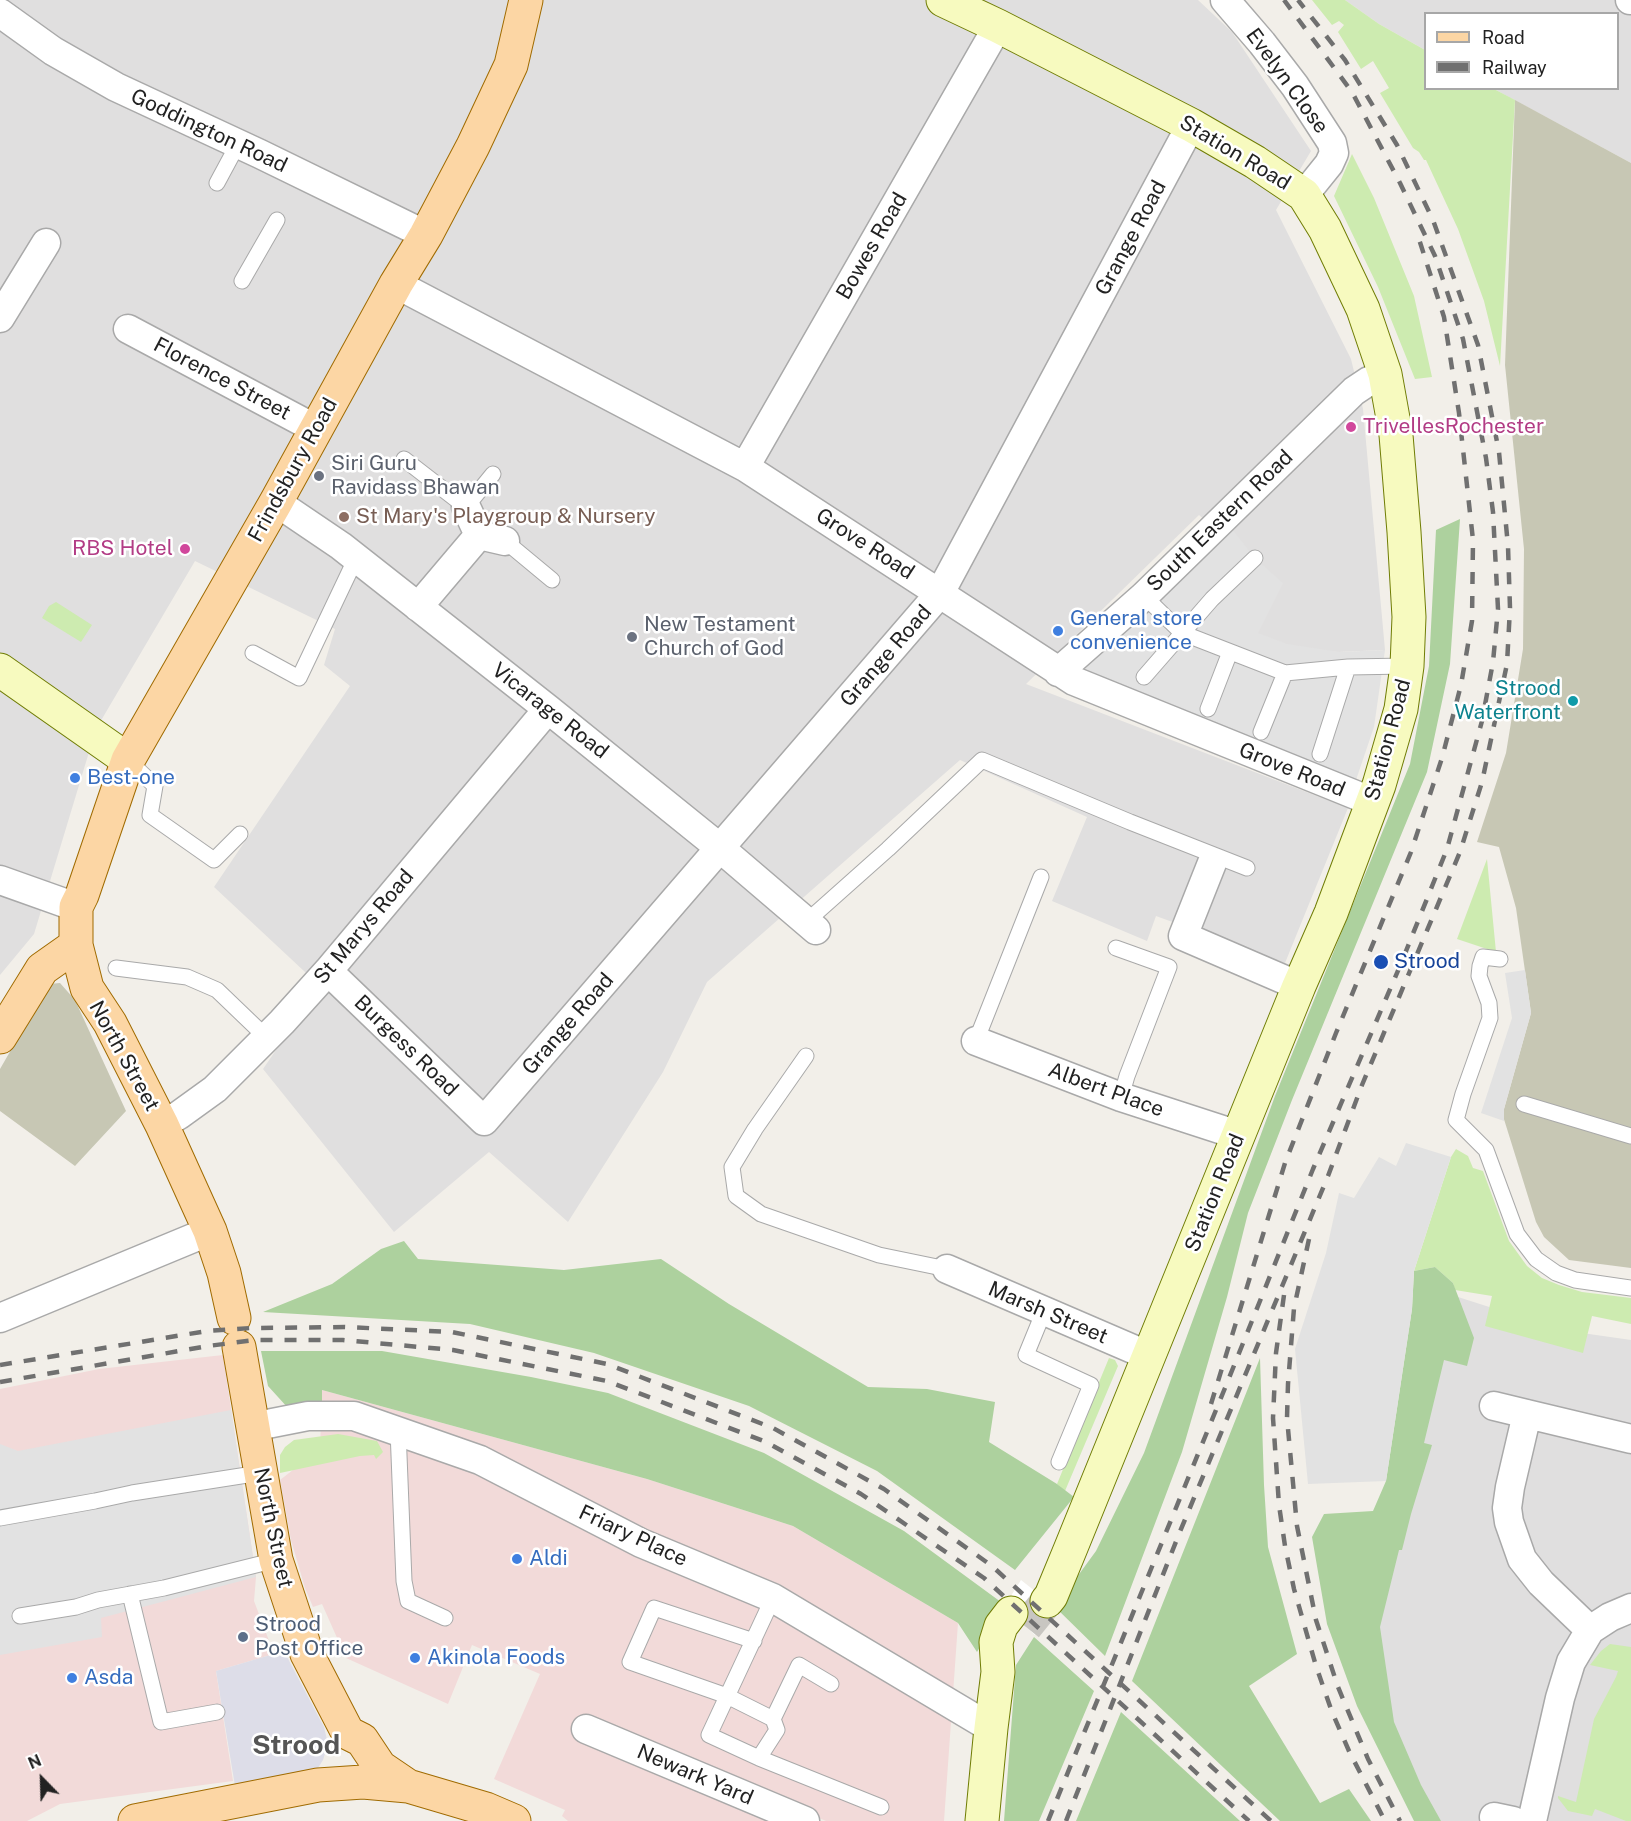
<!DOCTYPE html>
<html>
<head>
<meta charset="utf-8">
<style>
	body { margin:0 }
	#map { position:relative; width:1631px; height:1821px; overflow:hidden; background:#f2efe9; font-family:"Public Sans",sans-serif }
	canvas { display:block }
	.legend { position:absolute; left:1424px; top:12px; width:195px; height:78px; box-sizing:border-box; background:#fff; border:2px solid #a7a7a7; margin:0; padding:8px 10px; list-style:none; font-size:18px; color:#222 }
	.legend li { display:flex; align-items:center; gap:12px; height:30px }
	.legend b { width:30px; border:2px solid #a7a7a7 }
	.north { position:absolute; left:12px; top:1749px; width:60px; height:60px; -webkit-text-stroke:4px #fff; paint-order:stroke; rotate:337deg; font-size:16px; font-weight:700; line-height:24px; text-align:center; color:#222 }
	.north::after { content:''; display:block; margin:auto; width:21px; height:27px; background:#222; clip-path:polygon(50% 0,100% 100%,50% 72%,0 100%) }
</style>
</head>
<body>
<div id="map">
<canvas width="1631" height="1821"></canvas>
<ul class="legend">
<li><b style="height:8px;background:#fcd6a4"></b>Road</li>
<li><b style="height:8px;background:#707070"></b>Railway</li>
</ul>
<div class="north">N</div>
</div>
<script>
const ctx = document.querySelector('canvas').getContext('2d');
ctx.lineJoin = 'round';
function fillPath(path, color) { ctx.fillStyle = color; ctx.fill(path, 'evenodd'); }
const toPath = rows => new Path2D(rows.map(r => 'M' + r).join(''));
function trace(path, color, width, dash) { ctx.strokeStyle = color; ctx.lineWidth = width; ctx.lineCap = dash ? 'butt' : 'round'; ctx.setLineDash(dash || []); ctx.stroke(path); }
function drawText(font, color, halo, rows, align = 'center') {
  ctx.font = font + ' "Public Sans",sans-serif'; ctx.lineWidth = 5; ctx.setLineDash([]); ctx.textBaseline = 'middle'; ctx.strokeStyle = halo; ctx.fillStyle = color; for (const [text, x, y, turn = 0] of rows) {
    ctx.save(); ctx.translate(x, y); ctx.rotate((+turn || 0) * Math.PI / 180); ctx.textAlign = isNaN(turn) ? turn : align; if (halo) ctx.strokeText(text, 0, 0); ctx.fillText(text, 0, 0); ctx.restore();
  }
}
const residential = toPath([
	[0,0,1198,0,1232,32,1311,151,1276,210,1351,359,1363,409,1385,650,1339,652,1252,647,1267,577,1199,515,1026,684,1348,808,1285,963,1156,916,1147,941,1052,901,1087,817,960,760,707,982,663,1072,568,1222,489,1152,394,1232,263,1069,320,986,214,887,350,686,324,665,335,629,195,561,96,729,34,934,0,975],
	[1345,0,1631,0,1631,163,1494,89,1618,88,1618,14,1426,14,1425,50,1379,24],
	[1430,1288,1561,1330,1631,1340,1631,1821,1426,1821,1398,1766,1361,1592]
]);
const commercial = toPath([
	[223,1355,256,1577,254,1601,274,1654,216,1671,233,1781,60,1804,27,1821,0,1821,0,1389,99,1369],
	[322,1390,647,1479,793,1526,958,1623,944,1821,826,1821,635,1737,623,1760,661,1769,780,1821,568,1821,562,1816,565,1810,494,1779,540,1674,472,1645,448,1704,346,1658,322,1604,313,1607,305,1588,291,1540,280,1480,320,1449]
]);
const construction = toPath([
	[1515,100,1631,163,1631,1268,1569,1260,1544,1237,1536,1222,1503,1116,1504,1109,1531,1013,1516,908,1499,847,1477,842,1506,753,1523,649,1524,549,1505,365],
	[60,983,75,1000,126,1111,75,1166,0,1111,0,1069,49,984]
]);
const grass = toPath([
	[1312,0,1345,0,1379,24,1425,50,1426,88,1494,89,1515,100,1500,366,1484,301,1458,229,1426,160,1424,160,1419,152,1413,148,1380,93,1389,88,1373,61,1361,69,1338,32,1344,25,1339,21,1332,25],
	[1352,154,1374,198,1414,296,1432,377,1415,379,1378,287,1334,196],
	[56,602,92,625,81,642,42,618,49,606],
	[1487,859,1496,952,1457,939],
	[1456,1149,1468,1156,1473,1168,1483,1171,1509,1241,1527,1266,1542,1278,1559,1285,1582,1292,1631,1298,1631,1324,1592,1316,1583,1353,1485,1326,1492,1296,1455,1290,1453,1283,1435,1267,1414,1271,1451,1157],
	[1109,1358,1115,1360,1118,1366,1065,1491,1057,1484],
	[338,1434,377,1441,383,1452,376,1459,374,1455,360,1456,280,1473,280,1455,285,1447,294,1440],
	[1610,1644,1631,1647,1631,1821,1626,1821,1595,1809,1592,1816,1568,1811,1558,1798,1558,1796,1576,1802,1594,1719,1616,1677,1618,1671,1590,1665,1601,1651]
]);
const forest = toPath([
	[1460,519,1450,664,1427,772,1292,1100,1248,1213,1227,1297,1182,1452,1105,1656,1055,1607,1096,1551,1144,1453,1275,1096,1410,764,1429,666,1436,530],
	[404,1241,418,1259,564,1270,661,1259,729,1304,868,1387,927,1389,995,1402,989,1442,1057,1484,1074,1497,1015,1570,877,1471,749,1406,594,1353,470,1324,263,1312,332,1284,381,1249],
	[1435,1267,1453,1283,1474,1338,1467,1366,1444,1360,1424,1443,1432,1445,1411,1514,1402,1550,1399,1550,1380,1627,1394,1722,1421,1785,1441,1821,1414,1821,1357,1706,1327,1624,1312,1537,1324,1514,1373,1511,1386,1481,1412,1309,1414,1271],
	[261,1351,382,1351,531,1377,608,1393,764,1453,904,1531,1005,1605,977,1652,958,1623,793,1526,647,1479,322,1390,322,1403,288,1408,268,1386],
	[1260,1358,1264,1485,1268,1547,1297,1654,1249,1686,1320,1803,1349,1789,1371,1821,1280,1821,1132,1681],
	[1034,1637,1094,1691,1039,1821,1004,1821,1016,1665],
	[1121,1712,1240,1821,1076,1821]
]);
const parking = toPath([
	[1232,529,1255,558,1283,583,1258,633,1287,644,1339,652,1385,650,1374,727,1356,780,1080,675,1088,663],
	[1525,970,1531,1013,1504,1109,1504,1121,1481,1113,1512,1018,1505,973],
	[1406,1143,1451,1157,1414,1271,1412,1309,1386,1481,1308,1484,1295,1349,1326,1253,1339,1193,1354,1198,1379,1157,1396,1166],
	[231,1410,256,1577,101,1618,102,1637,0,1655,0,1444,18,1451]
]);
const plaza = toPath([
	[284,1651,324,1727,328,1744,323,1760,318,1768,297,1782,235,1786,216,1671]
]);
const pier = toPath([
	[1021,1580,1055,1607,1035,1635,1004,1607]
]);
const secondaryTunnel = toPath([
	[1026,1627,1047,1601]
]);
const lane = toPath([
	[217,183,238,144],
	[242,281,277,220],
	[404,459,466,507,493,474],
	[505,541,552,580],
	[1144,596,1182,633,1285,673,1348,667,1407,666],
	[253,653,299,678,356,558],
	[1144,677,1212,599,1255,558],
	[1208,709,1230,652],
	[1261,732,1285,673],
	[1320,754,1348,667],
	[128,760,155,786,150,815,214,860,240,834],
	[806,922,888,849,982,760,1130,822,1247,868],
	[1116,948,1169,967,1127,1076,1121,1097],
	[1500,959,1483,957,1480,966,1479,976,1489,1003,1490,1018,1463,1094,1456,1120,1486,1150,1517,1234,1536,1259,1556,1273,1575,1280,1631,1288],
	[116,968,187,977,217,990,267,1038],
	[976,1041,1041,877],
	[806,1056,755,1129,732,1167,736,1196,761,1214,879,1255,947,1269],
	[1524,1104,1631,1136],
	[1044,1311,1026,1355,1091,1385,1059,1462],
	[398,1430,404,1581,408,1601,445,1618],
	[0,1518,95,1501,132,1493,260,1473],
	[130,1594,161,1722,217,1712],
	[773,1598,709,1735,759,1758,881,1807],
	[20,1616,76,1607,98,1600,164,1588,276,1560],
	[754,1641,654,1608,630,1662,727,1696,773,1719,799,1665,831,1684],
	[759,1758,777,1730,773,1719]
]);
const street = toPath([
	[1225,0,1262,43,1295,86,1332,143,1334,153,1329,164,1304,195],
	[1630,0,1631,0],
	[0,13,53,51,116,87,260,154,426,235],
	[396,284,745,467,1074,681,1373,802],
	[0,318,46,243],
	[128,329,316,429],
	[745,467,998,26],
	[276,502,341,546,548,709,720,848,816,930],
	[466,507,479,535,505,541],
	[418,607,479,535],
	[1058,672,1144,596,1354,391,1369,381,1385,374],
	[1212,863,1183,936,1299,986],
	[0,880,76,907],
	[328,971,484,1121,940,593,1191,125],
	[976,1041,1121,1097,1238,1135],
	[162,1125,179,1115,215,1089,282,1022,328,971,548,709],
	[947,1269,1149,1356],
	[0,1318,210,1231],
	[1494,1406,1527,1414],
	[252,1427,308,1416,354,1416,480,1460,641,1543,773,1598,991,1728],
	[1590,1630,1541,1583,1522,1559,1509,1522,1507,1508,1510,1487,1527,1414,1631,1439],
	[586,1729,805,1821],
	[1494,1817,1513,1821],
	[1532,1821,1560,1698,1571,1662,1590,1630,1610,1617,1631,1608]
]);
const secondary = toPath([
	[943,0,998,26,1191,125,1255,162,1304,195,1325,229,1363,309,1385,374,1396,435,1404,532,1409,617,1407,666,1401,709,1379,785,1331,913,1299,986,1070,1550,1051,1596,1047,1601],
	[0,670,128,760],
	[982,1821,991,1728,998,1672,996,1642,1001,1626,1011,1613]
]);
const primary = toPath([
	[0,1037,42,969,76,945],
	[234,1318,224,1273,210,1231,162,1125,110,1023,87,988,76,945,76,907,82,895,128,760,276,502,396,284,426,235,473,146,511,65,526,0],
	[239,1347,276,1560,307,1654,348,1733,362,1740,380,1767,408,1786],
	[135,1821,318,1785,363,1782,408,1786,486,1809,514,1821]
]);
const rail = toPath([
	[1309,1239,1294,1308,1288,1384,1287,1418,1297,1526,1316,1620,1338,1687,1368,1759,1400,1821],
	[1284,1295,1276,1353,1273,1418,1279,1505,1285,1546,1294,1589,1316,1666,1332,1712,1349,1751,1385,1821],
	[0,1365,207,1331,251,1328,345,1327,452,1332,607,1364,773,1428,884,1489,992,1566,1271,1821],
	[0,1382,208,1346,255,1340,343,1340,453,1350,607,1381,766,1442,861,1494,984,1578,1249,1821],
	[1211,1404,1285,1163,1336,1033,1411,852,1442,758,1461,685,1472,621,1473,540,1459,413,1444,317,1418,236],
	[1048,1821,1225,1388,1313,1169,1400,966,1447,849,1482,721,1493,662,1498,609,1493,512,1486,458,1463,339,1435,256,1400,183,1352,92,1284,0],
	[1066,1821,1179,1534,1328,1176,1362,1085,1460,852,1482,782,1507,664,1510,608,1508,546,1499,452,1478,345,1433,220,1397,145,1345,60,1298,0]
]);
const markers = [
	[1351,427,6,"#d1479c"],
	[319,476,6,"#6b7280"],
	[344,517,6,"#8d6e63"],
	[185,549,6,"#d1479c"],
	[1058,631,6,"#3f7fe0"],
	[632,637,6,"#6b7280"],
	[1573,701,6,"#0f9aa8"],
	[75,778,6,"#3f7fe0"],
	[1381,962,8,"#1a4fb4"],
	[517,1559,6,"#3f7fe0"],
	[243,1637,6,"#5c6f8a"],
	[415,1658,6,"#3f7fe0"],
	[72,1678,6,"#3f7fe0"]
];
const streetNames = [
	["Evelyn Close",1287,81,54],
	["Goddington Road",209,131,25],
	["Station Road",1235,153,31],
	["Grange Road",1131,238,-62],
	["Bowes Road",872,246,-60],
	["Florence Street",222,379,28],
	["Frindsbury Road",293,470,-61],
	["South Eastern Road",1220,521,-44],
	["Grove Road",865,544,33],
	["Grange Road",886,656,-49],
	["Vicarage Road",550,711,38],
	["Station Road",1388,740,-75],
	["Grove Road",1292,770,22],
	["St Marys Road",364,927,-50],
	["Grange Road",568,1024,-49],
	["Burgess Road",406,1046,44],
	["North Street",124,1056,61],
	["Albert Place",1106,1090,20],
	["Station Road",1215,1193,-68],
	["Marsh Street",1048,1313,23],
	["North Street",273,1528,78],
	["Friary Place",633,1536,25],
	["Newark Yard",695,1775,23]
];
const hotelNames = [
	["TrivellesRochester",1363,427],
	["RBS Hotel",173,549,"right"]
];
const worshipNames = [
	["Siri Guru",331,464],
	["Ravidass Bhawan",331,488],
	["New Testament",644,625],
	["Church of God",644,649]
];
const educationNames = [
	["St Mary's Playgroup & Nursery",356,517]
];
const shopNames = [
	["General store",1070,619],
	["convenience",1070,643],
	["Best-one",87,778],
	["Aldi",529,1559],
	["Akinola Foods",427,1658],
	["Asda",84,1678]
];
const cultureNames = [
	["Strood",1561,689],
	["Waterfront",1561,713]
];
const transitNames = [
	["Strood",1394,962]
];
const serviceNames = [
	["Strood",255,1625],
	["Post Office",255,1649]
];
const districtNames = [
	["Strood",296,1746]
];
fillPath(residential, '#e0dfdf');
fillPath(commercial, '#f2dad9');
fillPath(construction, '#c7c7b4');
fillPath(grass, '#cdebb0');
fillPath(forest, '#add19e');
fillPath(parking, '#e2e2e2');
fillPath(plaza, '#dddde8');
fillPath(pier, '#fff');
trace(secondaryTunnel, '#c8c6c1', 33, [33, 16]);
trace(lane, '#a9a9a9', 17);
trace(street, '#a9a9a9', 31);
trace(secondary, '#707d05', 35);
trace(primary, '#a06b00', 35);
trace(lane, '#fff', 15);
trace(street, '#fff', 28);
trace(secondary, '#f7fabf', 33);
trace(primary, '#fcd6a4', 33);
trace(rail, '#707070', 4.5, [12, 12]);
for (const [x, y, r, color] of markers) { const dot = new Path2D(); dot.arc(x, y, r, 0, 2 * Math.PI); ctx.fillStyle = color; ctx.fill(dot); trace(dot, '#fff', 2); }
drawText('21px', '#222', '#fff', streetNames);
drawText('21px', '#b23c85', '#fff', hotelNames, 'left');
drawText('21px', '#5b616d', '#fff', worshipNames, 'left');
drawText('21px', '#785e54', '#fff', educationNames, 'left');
drawText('21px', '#366cbe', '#fff', shopNames, 'left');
drawText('21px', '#0d838f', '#fff', cultureNames, 'right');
drawText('21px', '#164399', '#fff', transitNames, 'left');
drawText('21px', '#4e5e75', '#fff', serviceNames, 'left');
drawText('bold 27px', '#555', '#fff', districtNames);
</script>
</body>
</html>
